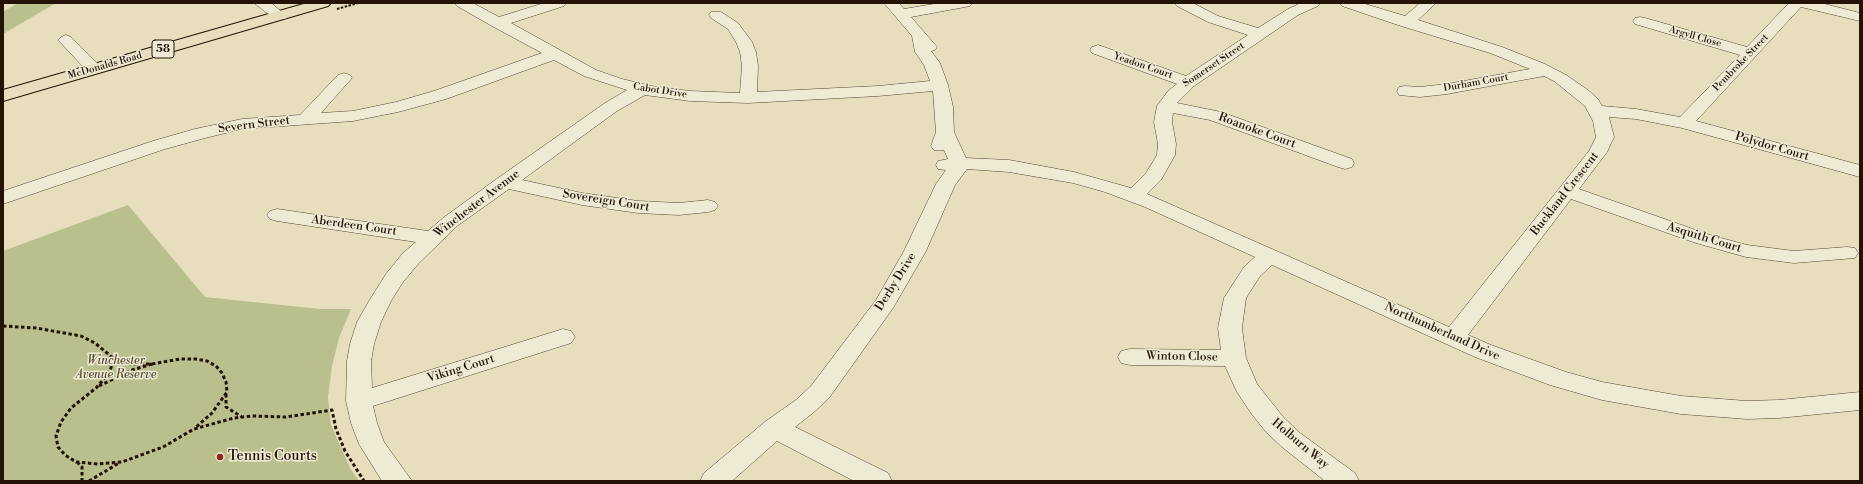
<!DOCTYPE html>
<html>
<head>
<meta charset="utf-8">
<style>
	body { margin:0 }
	#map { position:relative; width:1863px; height:484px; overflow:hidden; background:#e7debd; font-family:"Libre Bodoni",serif }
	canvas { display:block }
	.frame { position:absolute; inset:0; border:4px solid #241207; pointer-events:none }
</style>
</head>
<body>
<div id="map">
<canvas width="1863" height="484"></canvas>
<div class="frame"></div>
</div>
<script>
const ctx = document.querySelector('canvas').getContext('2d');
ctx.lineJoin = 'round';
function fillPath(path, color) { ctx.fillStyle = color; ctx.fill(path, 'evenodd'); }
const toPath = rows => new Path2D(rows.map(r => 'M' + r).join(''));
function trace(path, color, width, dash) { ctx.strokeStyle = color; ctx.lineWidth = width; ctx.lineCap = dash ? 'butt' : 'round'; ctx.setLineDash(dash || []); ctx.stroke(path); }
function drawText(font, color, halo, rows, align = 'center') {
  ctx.font = font + ' "Libre Bodoni",serif'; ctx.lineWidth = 3; ctx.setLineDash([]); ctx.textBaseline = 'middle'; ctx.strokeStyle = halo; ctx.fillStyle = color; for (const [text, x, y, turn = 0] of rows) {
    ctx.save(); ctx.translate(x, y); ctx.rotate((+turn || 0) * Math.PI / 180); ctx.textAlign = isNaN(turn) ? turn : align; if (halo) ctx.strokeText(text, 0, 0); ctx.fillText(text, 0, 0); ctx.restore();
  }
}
const green = toPath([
	[18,3,56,3,3,34,3,12],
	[128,205,205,297,320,309,351,309,339,338,332,366,328,397,331,425,350,468,359,481,3,481,3,251]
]);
const pathFar1 = toPath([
	[337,9,358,3]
]);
const path = toPath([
	[3,326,36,328,81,336,95,343,113,358,111,368,104,379,96,388,71,408,61,422,56,436,58,447,65,455,76,462,98,464,122,462,163,447,194,429,234,418,252,416,286,417,332,410,336,429,345,451,364,481],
	[152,364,180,359,195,359,207,361,216,366,222,373,226,382,227,392,212,413,195,428],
	[99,386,132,370,152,364,131,364,113,358],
	[226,394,226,407,242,417],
	[77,462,82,467,82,481],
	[89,481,119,463]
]);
const street = toPath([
	[254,3,271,3,287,16,285,19,275,19,254,3],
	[455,3,473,3,499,17,544,3,566,3,564,6,511,23,596,70,622,79,651,86,690,91,740,93,742,66,740,52,736,42,728,29,711,18,709,15,711,12,721,12,738,23,752,42,756,52,758,66,757,92,878,86,930,81,924,65,915,52,912,36,884,3,899,3,904,9,940,3,972,3,970,6,965,7,911,17,937,47,935,50,931,51,940,63,948,85,953,107,954,132,966,158,1009,160,1074,172,1131,188,1146,173,1157,155,1158,144,1154,122,1157,106,1168,91,1177,84,1092,53,1090,50,1092,47,1098,45,1104,47,1186,76,1248,35,1208,22,1177,6,1175,3,1193,3,1218,16,1258,28,1288,9,1301,3,1320,3,1318,6,1298,15,1194,86,1177,103,1221,112,1352,159,1354,163,1352,167,1345,169,1338,167,1210,120,1173,113,1172,122,1176,144,1175,155,1161,180,1147,194,1449,327,1589,151,1596,137,1593,121,1585,106,1554,81,1544,76,1447,94,1420,97,1399,95,1397,91,1399,87,1405,86,1420,87,1447,84,1530,69,1490,53,1401,26,1342,6,1340,3,1362,3,1405,16,1420,3,1436,3,1418,20,1502,47,1545,64,1566,75,1588,90,1598,99,1602,106,1636,109,1680,117,1740,55,1635,24,1633,21,1635,18,1640,17,1645,18,1747,47,1789,3,1821,3,1860,13,1860,21,1801,7,1696,121,1860,165,1860,177,1682,128,1636,119,1609,117,1614,137,1607,152,1579,189,1710,235,1747,245,1794,251,1847,247,1855,248,1858,253,1855,258,1794,263,1746,257,1696,243,1571,199,1468,335,1491,345,1566,372,1602,382,1681,396,1747,401,1779,400,1860,392,1860,410,1779,418,1747,419,1681,414,1602,400,1550,385,1475,357,1272,265,1260,276,1246,298,1242,328,1246,358,1257,384,1284,418,1300,433,1355,473,1359,481,1325,481,1282,447,1266,432,1251,413,1237,392,1225,366,1130,365,1121,363,1118,357,1121,351,1130,349,1221,350,1218,328,1224,298,1244,267,1255,257,1145,207,1105,192,1073,183,1009,172,967,169,955,185,926,251,893,308,829,398,814,412,795,427,888,473,892,481,854,481,777,441,732,481,700,481,704,473,766,421,796,400,811,386,876,300,904,251,936,184,946,170,938,169,936,165,938,161,948,159,944,150,934,150,931,146,936,132,933,91,878,96,748,103,690,101,645,95,617,111,522,180,582,193,638,201,679,203,708,200,715,202,718,206,715,210,708,212,679,215,638,213,582,205,509,189,457,226,419,263,403,282,391,301,381,322,374,344,371,361,372,388,563,329,571,331,575,337,571,343,373,406,377,423,384,442,412,481,382,481,359,444,351,423,346,401,347,361,350,344,357,322,369,301,386,274,403,253,416,242,277,221,270,219,267,215,270,211,277,209,428,231,443,218,498,178,605,103,627,90,584,76,554,60,446,99,398,112,353,121,242,129,205,138,165,149,3,204,3,191,153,141,195,129,242,119,300,115,338,75,344,73,350,75,352,78,321,113,353,111,396,102,434,91,542,53,492,26,457,6,455,3],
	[66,35,71,37,100,66,102,69,100,72,94,74,88,72,61,43,58,40,61,37,66,35]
]);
const primary = toPath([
	[307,3,331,3,328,6,3,101,3,90,307,3]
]);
const markers = [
	[220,457,4,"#8f2418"]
];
const farStreetnames = [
	["Argyll Close",1695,37,16],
	["Pembroke Street",1741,63,-46],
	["Somerset Street",1214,65,-34],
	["McDonalds Road",105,66,-16],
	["Yeadon Court",1143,66,19],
	["Durham Court",1476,83,-10],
	["Cabot Drive",660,91,9]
];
const shields = [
	[163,49,22]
];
const shieldNames = [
	["58",163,49]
];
const streetNames = [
	["Severn Street",254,125,-7],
	["Roanoke Court",1257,131,20],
	["Polydor Court",1772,147,16],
	["Buckland Crescent",1565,194,-52],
	["Sovereign Court",606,201,9],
	["Winchester Avenue",477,204,-37],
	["Aberdeen Court",354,226,8],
	["Asquith Court",1704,238,17],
	["Derby Drive",896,282,-58],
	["Northumberland Drive",1442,332,24],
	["Winton Close",1182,357,1],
	["Viking Court",461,369,-17],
	["Holburn Way",1300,444,40]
];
const parkNames = [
	["Winchester",116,361],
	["Avenue Reserve",116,375]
];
const nearPoinames = [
	["Tennis Courts",228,457]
];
fillPath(green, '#b9c08e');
trace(street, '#554534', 1);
trace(primary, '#241207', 2);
trace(pathFar1, '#241207', 2, [2.5, 1.5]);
trace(path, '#241207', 3, [3.5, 2.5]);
fillPath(street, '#efead4');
fillPath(primary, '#e7debd');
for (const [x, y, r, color] of markers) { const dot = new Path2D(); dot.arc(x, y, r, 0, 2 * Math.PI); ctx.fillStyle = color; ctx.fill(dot); trace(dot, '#efead4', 1.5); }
drawText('10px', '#241207', '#efead4', farStreetnames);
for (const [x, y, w] of shields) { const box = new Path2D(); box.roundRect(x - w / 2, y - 9, w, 18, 3); ctx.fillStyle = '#efead4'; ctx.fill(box); trace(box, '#241207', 1); }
drawText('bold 11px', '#241207', null, shieldNames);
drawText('12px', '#241207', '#efead4', streetNames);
drawText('italic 12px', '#584f36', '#efead4', parkNames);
drawText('14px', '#241207', '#efead4', nearPoinames, 'left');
</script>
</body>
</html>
